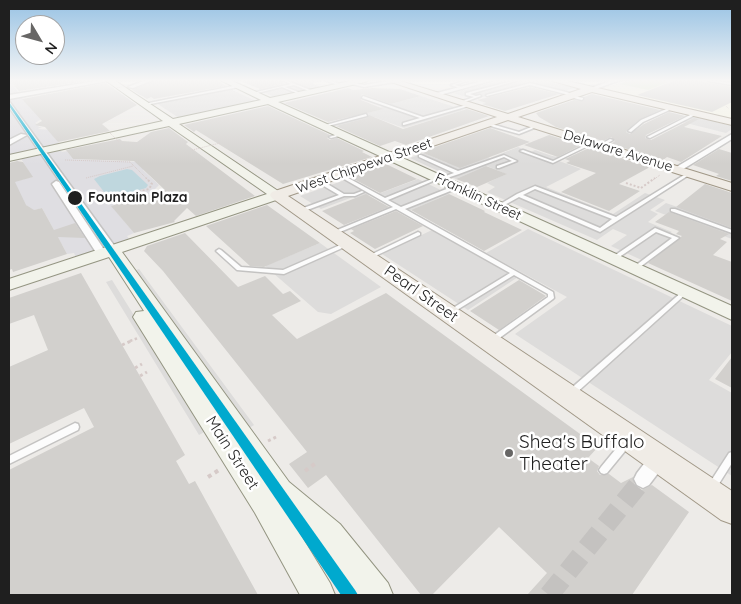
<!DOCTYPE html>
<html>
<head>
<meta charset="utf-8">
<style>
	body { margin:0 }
	#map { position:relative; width:741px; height:604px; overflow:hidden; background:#edebe8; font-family:Quicksand,sans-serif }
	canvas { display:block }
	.frame { position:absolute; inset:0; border:10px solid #1f1f1f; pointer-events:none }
	.north { position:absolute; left:15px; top:15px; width:50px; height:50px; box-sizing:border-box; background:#fff; border:1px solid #a5a5a5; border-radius:50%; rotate:127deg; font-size:14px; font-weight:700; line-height:20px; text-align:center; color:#1f1f1f }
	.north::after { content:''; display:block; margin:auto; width:18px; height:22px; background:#676665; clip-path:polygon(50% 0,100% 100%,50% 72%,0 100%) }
</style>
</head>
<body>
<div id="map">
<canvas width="741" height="604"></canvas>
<div class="frame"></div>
<div class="north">N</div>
</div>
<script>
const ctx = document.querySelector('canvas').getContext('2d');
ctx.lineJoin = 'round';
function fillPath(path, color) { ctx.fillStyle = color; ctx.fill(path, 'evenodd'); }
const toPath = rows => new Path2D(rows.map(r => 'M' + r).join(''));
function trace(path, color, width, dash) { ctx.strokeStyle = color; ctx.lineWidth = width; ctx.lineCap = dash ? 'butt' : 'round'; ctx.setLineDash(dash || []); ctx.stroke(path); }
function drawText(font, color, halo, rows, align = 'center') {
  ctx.font = font + ' Quicksand,sans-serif'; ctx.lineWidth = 5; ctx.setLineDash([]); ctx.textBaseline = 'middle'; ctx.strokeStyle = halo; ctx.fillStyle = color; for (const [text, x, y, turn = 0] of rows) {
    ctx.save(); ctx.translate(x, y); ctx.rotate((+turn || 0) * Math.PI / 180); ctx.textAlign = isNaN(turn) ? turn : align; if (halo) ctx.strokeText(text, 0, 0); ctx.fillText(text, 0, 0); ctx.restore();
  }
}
const education = toPath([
	[629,80,732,80,732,118,604,88]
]);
const grass = toPath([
	[633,80,656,80,668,82,648,90,620,84]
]);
const parking = toPath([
	[285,80,352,80,333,84,324,81,312,83,320,87,274,97,257,89,291,82],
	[500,80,542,80,575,88,561,92,532,85,474,99,453,93],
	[226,87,256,101,179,118,153,101],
	[421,96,464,110,404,128,374,117,342,126,333,122,354,116,360,111,365,113,383,109,380,107],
	[689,115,732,126,732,129,726,133,678,121],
	[518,147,531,152,535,150,552,156,566,158,559,161,581,169,546,187,613,214,645,193,665,200,650,210,658,214,648,222,672,232,669,234,690,242,697,254,671,243,646,262,611,246,627,235,613,229,597,240,487,192,495,187,487,183,506,174,487,166,456,179,410,158,424,153,448,163,483,155,490,158],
	[418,179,449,194,409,211,378,194],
	[345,180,372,194,358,200,353,197,321,209,300,196],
	[666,203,732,226,732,239,655,211],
	[528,229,732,326,732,352,709,380,732,393,732,476,515,334,567,297,486,253],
	[432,230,518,277,468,310,382,254],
	[320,243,381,287,331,314,318,312,265,266],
	[139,269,254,425,246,430,133,271],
	[112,280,206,431,199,435,106,282]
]);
const plaza = toPath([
	[9,80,24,100,42,119,35,123,40,125,38,127,42,127,38,129,53,130,52,134,60,144,56,145,62,152,67,151,73,159,145,162,143,170,159,185,154,190,157,192,112,206,134,233,127,236,132,243,78,262,74,253,67,254,42,208,31,211,26,205,9,204,9,183,32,177,19,155,9,158]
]);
const water = toPath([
	[127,169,132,170,148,185,146,188,116,197,108,197,94,179,100,176]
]);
const building = toPath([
	[9,80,92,80,19,91],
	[155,80,218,80,226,86,154,99,151,97,147,99,132,90],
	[238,80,280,80,285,83,260,89],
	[676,80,694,80,732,87,732,102,712,112,637,95],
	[106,83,137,105,102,124,110,131,58,142,45,127,35,125,42,121,22,99],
	[530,87,559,94,505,111,482,104,486,103,477,100],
	[348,88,353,90,372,88,400,89,421,96,391,104,362,94,361,100,384,109,328,122,284,103],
	[592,94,660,110,640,119,627,130,626,132,630,134,644,124,669,112,685,116,646,135,645,138,651,140,694,118,699,119,684,127,722,136,681,162,667,157,663,160,611,144,615,141,611,137,603,141,556,127,539,117,536,113,574,100,583,101,584,97],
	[268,106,330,135,327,138,330,140,337,138,364,151,362,152,372,157,283,184,196,130,194,132,184,125],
	[467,109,489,116,406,145,395,141,380,146,336,126,367,118,369,115,403,129],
	[169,128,188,142,186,144,255,196,196,216,187,208,174,221,175,222,134,233,111,206,165,190,134,161,73,159,66,150,120,139,122,141,137,142,151,132],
	[490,128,530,142,460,168,421,152],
	[549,135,581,145,558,157,524,145],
	[589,148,650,167,619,184,640,191,609,211,561,192,596,173,566,163,570,161,565,159],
	[719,149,732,153,732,181,716,176,719,174,693,165],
	[17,161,23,162,33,177,15,182,26,205,34,210,42,208,54,230,75,223,85,238,58,237,67,254,13,272,12,269,9,270,9,163],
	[386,164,417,179,380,193,350,177],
	[486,166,507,174,477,187,456,179],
	[705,184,732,193,732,228,676,207],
	[366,194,389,207,344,225,322,211],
	[449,194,485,211,484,212,522,230,484,251,411,210],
	[267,205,320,243,264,267,250,266,206,226],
	[396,211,423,226,375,249,350,233,354,231,351,229],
	[669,212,729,234,720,239,727,242,713,255,732,262,732,301,648,263,682,236,676,234,679,231,655,222],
	[185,233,238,287,265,276,283,294,290,291,301,301,272,315,297,339,386,293,598,447,588,458,599,466,597,471,600,475,609,474,621,483,633,477,635,486,642,490,652,485,689,512,632,595,527,595,547,573,499,527,432,595,421,595,326,475,308,488,289,464,307,452,163,271,144,251,147,246],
	[81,273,185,455,176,461,189,484,195,481,258,595,9,595,9,470,94,427,84,408,9,444,9,367,48,350,34,315,9,324,9,298],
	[519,280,546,296,499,330,470,311],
	[732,357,732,388,715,379]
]);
const streetTunnel = toPath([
	[549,595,643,479]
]);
const pathFar4 = toPath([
	[658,80,668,82],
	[726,106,729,109],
	[65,160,130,162,148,180],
	[86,178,133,166],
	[653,180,660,175]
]);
const pathFar3 = toPath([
	[626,183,641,188],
	[641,188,655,178],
	[104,201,149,189,152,184,146,178]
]);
const pathFar2 = toPath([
	[130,341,138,338]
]);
const pathFar1 = toPath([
	[122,345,133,340],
	[135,368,142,364],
	[140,376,147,372],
	[268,441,278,436]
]);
const path = toPath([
	[305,471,316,463],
	[208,477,219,470]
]);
const lane = toPath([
	[282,80,285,80,313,91,311,92,294,85,285,87,301,93,301,95,282,87,253,94,252,93,291,84,282,80],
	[325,80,328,80,342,85,340,86,325,80],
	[394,80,395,82,364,87,348,83,349,82,364,85,394,80],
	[467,80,470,80,455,85,462,87,462,89,451,85,467,80],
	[516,80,519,80,470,94,476,96,480,95,481,96,462,103,460,102,474,97,466,95,466,93,516,80],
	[707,80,732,83,732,85,708,81,707,80],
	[530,83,574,94,574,95,573,96,530,85,487,96,486,95,530,83],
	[238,85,239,87,145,105,144,104,238,85],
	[570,95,583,98,583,99,582,100,569,97,570,95],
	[363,96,423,117,470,104,472,105,404,125,403,125,403,123,420,118,362,98,363,96],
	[671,107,674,108,643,122,631,132,628,131,641,120,671,107],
	[696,112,699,113,650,138,647,137,696,112],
	[366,114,367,116,324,127,322,126,366,114],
	[488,123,519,132,536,125,539,126,519,134,487,125,487,123,488,123],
	[342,133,343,133,343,135,331,138,329,137,342,133],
	[610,139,613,140,601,147,598,146,610,139],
	[591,142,594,143,553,163,520,151,523,150,553,161,591,142],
	[419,155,421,155,458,171,504,155,517,161,499,168,497,168,497,166,512,161,504,157,459,174,441,180,438,179,388,200,401,207,454,186,458,186,458,188,405,209,553,292,554,298,553,299,494,342,490,342,489,340,490,338,548,297,548,294,514,275,452,313,448,313,447,312,448,311,510,273,396,209,335,234,331,234,330,233,393,207,337,175,337,173,339,173,385,198,437,177,440,178,454,173,419,157,419,155],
	[689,172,692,173,600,232,519,197,501,207,499,207,497,206,517,194,535,186,616,217,689,172],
	[535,189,612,219,600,228,523,195,535,189],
	[317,180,321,180,344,194,354,194,362,191,364,192,355,196,344,196,302,212,298,212,298,210,339,195,317,182,317,180],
	[671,209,675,209,732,230,732,233,671,211,671,209],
	[655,228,679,238,636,270,632,270,631,269,672,238,656,232,615,260,611,260,610,259,611,258,655,228],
	[418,232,420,233,420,235,371,258,367,258,366,257,418,232],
	[347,242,350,244,349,245,284,274,237,270,216,251,219,249,221,250,241,267,283,270,347,242],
	[685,290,688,292,687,293,574,395,571,396,568,395,567,393,568,391,683,291,685,290],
	[75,423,78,424,79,427,78,430,9,464,9,456,75,423],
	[627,438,630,439,631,442,630,445,607,473,604,474,601,473,599,470,601,467,624,439,627,438],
	[732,452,732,463,715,490,712,491,709,490,707,487,709,484,729,453,732,452]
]);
const street = toPath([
	[102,80,113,80,9,99,9,95,102,80],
	[146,80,153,80,133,88,128,87,146,80],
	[486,80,494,80,436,96,433,94,486,80],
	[613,80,620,80,593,90,588,89,613,80],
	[9,101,116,248,117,250,116,252,108,252,9,107,9,101],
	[21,134,27,135,9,145,9,140,21,134],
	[732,134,732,139,680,171,673,169,732,134],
	[56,181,59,182,107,254,106,256,102,257,97,254,52,184,56,181],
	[659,450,665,452,668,458,665,464,649,485,643,488,637,485,634,479,637,473,653,452,659,450]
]);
const secondary = toPath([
	[105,80,114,80,173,119,261,100,220,80,230,80,270,98,355,80,369,80,365,82,278,102,732,306,732,320,268,104,179,124,284,195,282,198,122,252,289,482,340,524,388,583,393,595,356,595,318,546,294,524,330,583,335,595,300,595,255,513,133,317,136,312,144,311,109,257,9,290,9,279,267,194,169,126,9,161,9,155,163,121,105,80]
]);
const primary = toPath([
	[385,80,397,80,508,114,581,89,549,80,563,80,732,119,732,125,592,92,518,117,732,183,732,191,508,120,288,196,732,491,732,524,721,520,272,198,270,195,272,192,497,117,385,80]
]);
const pathBridge = toPath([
	[105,90,132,85],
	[110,133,119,142],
	[192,150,220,143]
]);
const rail1 = toPath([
	[9,102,355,590,358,595,341,595,9,106,9,102]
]);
const markers = [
	[75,198,8,"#1f1f1f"],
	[509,453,5,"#676665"]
];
const farStreetnames = [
	["Delaware Avenue",618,151,17],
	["West Chippewa Street",364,166,-19],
	["Franklin Street",478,197,25]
];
const farStopnames = [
	["Fountain Plaza",88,198]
];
const streetNames = [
	["Pearl Street",421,294,35],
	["Main Street",232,453,57]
];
const nearPoinames = [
	["Shea's Buffalo",519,442],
	["Theater",519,464]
];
fillPath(education, '#f5f4e5');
fillPath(grass, '#dae8ca');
fillPath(parking, '#dddcdb');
fillPath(plaza, '#dfdee2');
fillPath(water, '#bfd7de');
fillPath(building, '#d2d0cd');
trace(streetTunnel, '#c4c2c0', 20, [20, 10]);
trace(lane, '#c4c3c2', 3);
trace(street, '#c4c3c2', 3);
trace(secondary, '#949582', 2);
trace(primary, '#a19887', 2);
trace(pathFar4, '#d6cac8', 1, [1, 1]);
trace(pathFar3, '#d6cac8', 2, [2, 2]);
trace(pathFar2, '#d6cac8', 2.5, [2.5, 2.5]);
trace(pathFar1, '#d6cac8', 3, [3, 3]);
trace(path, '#d6cac8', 4, [4, 4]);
fillPath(lane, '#fcfcfc');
fillPath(street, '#fcfcfc');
fillPath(secondary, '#f2f3eb');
fillPath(primary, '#f0ece6');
trace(pathBridge, '#d6cac8', 1, [1, 1]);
fillPath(rail1, '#00a9ce');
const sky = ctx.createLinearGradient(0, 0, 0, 164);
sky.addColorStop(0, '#97c2e4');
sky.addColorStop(0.49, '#f7f6f5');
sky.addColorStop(1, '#f7f6f500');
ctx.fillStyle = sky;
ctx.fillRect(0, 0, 741, 164);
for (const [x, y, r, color] of markers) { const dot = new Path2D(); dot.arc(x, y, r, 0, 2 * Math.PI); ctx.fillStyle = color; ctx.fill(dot); trace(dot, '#fff', 2); }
drawText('14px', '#1f1f1f', '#fff', farStreetnames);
drawText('bold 14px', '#1f1f1f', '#fff', farStopnames, 'left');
drawText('16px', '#1f1f1f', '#fff', streetNames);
drawText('19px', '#1f1f1f', '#fff', nearPoinames, 'left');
</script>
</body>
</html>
